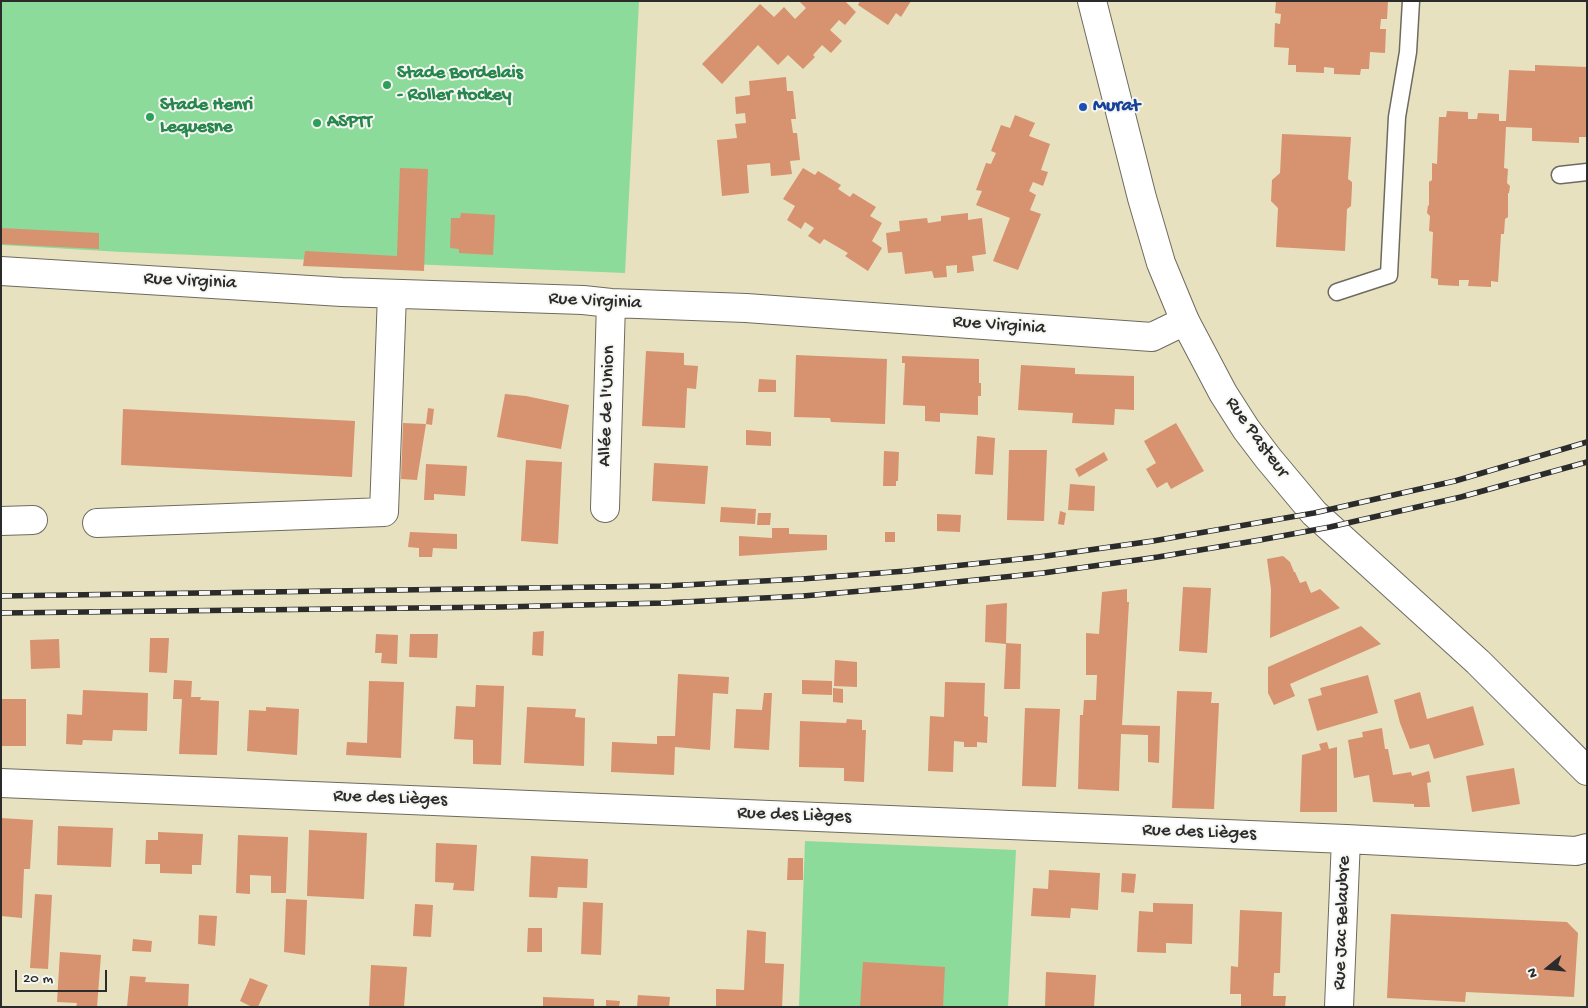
<!DOCTYPE html>
<html>
<head>
<meta charset="utf-8">
<style>
	body { margin:0 }
	#map { position:relative; width:1588px; height:1008px; overflow:hidden; background:#e8e1c0; font-family:"Gochi Hand",sans-serif }
	canvas { display:block }
	.frame { position:absolute; inset:0; border:2px solid #2b2b2b; pointer-events:none }
	.north { position:absolute; left:1523px; top:943px; width:50px; height:50px; -webkit-text-stroke:4px #f6f6f2; paint-order:stroke; rotate:253deg; font-size:14px; font-weight:700; line-height:20px; text-align:center; color:#2b2b2b }
	.north::after { content:''; display:block; margin:auto; width:18px; height:22px; background:#2b2b2b; clip-path:polygon(50% 0,100% 100%,50% 72%,0 100%) }
	.scale { position:absolute; left:15px; top:970px; width:92px; height:22px; box-sizing:border-box; border:2px solid #2b2b2b; border-top:0; padding-left:6px; font-size:15px; line-height:18px; white-space:nowrap; color:#2b2b2b; -webkit-text-stroke:4px #f6f6f2; paint-order:stroke }
</style>
</head>
<body>
<div id="map">
<canvas width="1588" height="1008"></canvas>
<div class="frame"></div>
<div class="north">N</div>
<div class="scale">20 m</div>
</div>
<script>
const ctx = document.querySelector('canvas').getContext('2d');
ctx.lineJoin = 'round';
function fillPath(path, color) { ctx.fillStyle = color; ctx.fill(path, 'evenodd'); }
const toPath = rows => new Path2D(rows.map(r => 'M' + r).join(''));
function trace(path, color, width, dash) { ctx.strokeStyle = color; ctx.lineWidth = width; ctx.lineCap = dash ? 'butt' : 'round'; ctx.setLineDash(dash || []); ctx.stroke(path); }
function drawText(font, color, halo, rows, align = 'center') {
  ctx.font = font + ' "Gochi Hand",sans-serif'; ctx.lineWidth = 4; ctx.setLineDash([]); ctx.textBaseline = 'middle'; ctx.strokeStyle = halo; ctx.fillStyle = color; for (const [text, x, y, turn = 0] of rows) {
    ctx.save(); ctx.translate(x, y); ctx.rotate((+turn || 0) * Math.PI / 180); ctx.textAlign = isNaN(turn) ? turn : align; if (halo) ctx.strokeText(text, 0, 0); ctx.fillText(text, 0, 0); ctx.restore();
  }
}
const green = toPath([
	[1,1,639,1,625,273,122,252,1,245],
	[805,841,1016,850,1008,1007,799,1007]
]);
const building = toPath([
	[799,1,845,1,856,12,845,25,839,20,830,30,842,41,831,53,822,45,813,55,815,57,803,69,788,55,778,65,758,45,722,84,702,64,760,4,774,17,784,7,795,19,806,8],
	[860,1,911,1,901,17,896,13,888,25,858,5],
	[1276,1,1388,1,1387,19,1381,19,1380,29,1386,29,1385,53,1370,52,1369,69,1361,69,1360,75,1334,74,1334,68,1324,67,1324,73,1296,72,1296,65,1288,65,1289,48,1274,47,1275,23,1280,24,1281,14,1275,13],
	[1535,65,1587,67,1587,137,1579,137,1579,143,1532,141,1532,128,1506,127,1504,168,1508,169,1507,183,1510,186,1509,193,1508,193,1508,217,1505,219,1504,234,1501,234,1498,282,1491,281,1491,287,1468,286,1469,280,1459,280,1459,286,1438,285,1438,279,1431,278,1433,232,1429,231,1430,216,1427,213,1428,205,1429,206,1429,182,1432,180,1432,163,1437,164,1439,117,1446,117,1447,111,1468,112,1468,119,1477,119,1478,113,1499,114,1499,121,1506,121,1509,70,1535,71],
	[786,77,787,91,793,91,796,119,791,119,793,133,797,133,800,160,790,161,792,174,783,175,771,176,770,163,747,165,749,193,722,196,717,140,737,138,735,124,746,123,745,113,736,114,735,97,750,95,749,81],
	[1015,115,1035,123,1029,136,1050,144,1041,170,1048,172,1043,186,1033,182,1029,191,1036,195,1030,210,1041,214,1018,270,993,261,1010,218,976,205,982,191,976,190,986,163,991,164,996,153,991,151,1001,125,1010,128],
	[1282,134,1351,137,1348,179,1352,182,1352,187,1351,206,1347,209,1345,251,1276,247,1278,208,1271,201,1272,180,1280,173],
	[400,168,428,169,424,271,303,266,305,251,397,256],
	[803,168,815,175,818,171,841,185,838,189,850,197,853,193,876,207,870,216,882,223,872,241,882,248,868,271,845,256,848,253,824,239,820,244,808,236,814,228,805,222,801,229,787,220,795,206,783,199],
	[461,213,495,215,493,255,459,253,459,249,450,248,451,218,460,218],
	[968,213,968,220,982,218,986,254,972,256,974,271,957,273,957,265,946,266,947,277,934,278,932,271,905,274,902,252,888,253,886,233,900,231,899,221,927,218,928,223,941,221,941,216],
	[1,228,99,233,99,249,1,244],
	[646,351,684,353,684,365,698,366,696,389,687,388,685,428,642,426],
	[796,355,887,359,885,424,831,422,830,418,794,417],
	[902,356,979,359,979,383,981,383,981,396,978,396,978,415,940,413,940,422,925,421,925,406,903,405,905,363,902,363],
	[1021,365,1075,368,1075,374,1134,376,1134,410,1115,409,1114,425,1072,423,1073,413,1018,410],
	[759,379,776,380,776,392,758,392],
	[505,394,526,396,569,405,561,449,497,437],
	[428,408,434,409,432,425,426,424],
	[123,409,355,421,352,477,121,465],
	[403,423,426,424,417,480,401,479],
	[1176,423,1204,471,1171,489,1167,482,1157,488,1146,469,1156,463,1144,441],
	[746,430,771,432,771,446,746,445],
	[977,436,995,438,993,475,975,474],
	[1009,450,1047,450,1044,521,1007,520],
	[884,451,899,452,898,481,896,481,896,486,883,486],
	[1104,452,1108,460,1079,477,1075,469],
	[526,460,562,462,558,544,521,541],
	[654,463,708,466,705,504,652,501],
	[426,464,467,466,465,496,434,494,434,500,424,500],
	[1070,484,1095,486,1094,511,1068,510],
	[721,507,756,509,755,524,720,522],
	[1060,511,1066,513,1064,525,1058,524],
	[758,513,771,513,770,525,757,525],
	[937,514,961,515,960,532,937,531],
	[772,528,789,528,789,534,827,535,827,550,739,556,739,536,772,538],
	[410,532,457,534,457,549,433,548,432,557,419,557,419,548,408,547],
	[885,532,895,532,895,542,885,542],
	[1283,556,1290,562,1294,572,1295,572,1300,583,1306,581,1311,593,1320,589,1340,608,1270,638,1271,589,1267,559],
	[1183,587,1211,588,1207,653,1179,651],
	[1127,589,1127,602,1129,602,1122,725,1160,726,1159,763,1148,762,1148,735,1121,734,1119,791,1078,789,1080,715,1083,715,1084,700,1096,700,1097,675,1086,675,1086,633,1099,634,1102,592],
	[1007,603,1006,643,1021,644,1020,689,1004,689,1006,644,985,642,986,605],
	[1361,626,1381,644,1290,684,1295,696,1274,705,1268,693,1268,667],
	[544,631,543,656,532,655,533,632],
	[376,634,398,635,397,664,381,663,382,653,375,653],
	[410,634,438,634,437,658,409,657],
	[150,638,169,638,167,673,149,672],
	[59,639,60,668,31,669,30,640],
	[835,660,857,662,857,687,834,686],
	[678,674,729,677,728,694,713,693,710,750,675,747,674,775,611,772,612,742,657,744,657,736,675,736],
	[1368,675,1378,713,1317,731,1308,699,1322,695,1320,688],
	[174,680,192,681,191,697,201,697,200,700,219,701,217,755,179,754,182,699,173,699],
	[802,680,832,681,832,695,802,694],
	[369,681,404,682,401,758,346,755,347,742,367,743],
	[945,682,985,683,984,716,988,717,987,743,977,742,977,747,964,747,964,742,954,741,953,772,928,771,930,716,944,717],
	[476,685,504,686,501,765,473,764,473,740,454,739,456,706,475,707],
	[833,688,843,689,843,703,833,702],
	[83,690,148,693,147,731,113,730,112,741,83,740,82,745,66,744,67,714,82,715],
	[1177,691,1212,692,1211,703,1219,703,1214,809,1172,808],
	[1420,692,1427,719,1473,706,1484,745,1434,759,1429,744,1410,749,1400,723,1394,700],
	[764,693,772,693,769,750,734,748,736,709,762,710],
	[1,699,26,699,26,746,1,746],
	[266,707,299,709,297,755,247,751,249,710,266,711],
	[527,707,576,709,575,717,585,718,584,766,524,763],
	[1025,708,1060,709,1056,787,1022,786],
	[847,719,862,720,862,730,866,730,864,782,844,781,844,768,799,767,800,721,846,723],
	[1382,728,1385,749,1388,749,1393,775,1411,772,1412,776,1429,771,1431,782,1427,783,1430,807,1414,807,1414,804,1373,802,1369,775,1354,778,1348,740,1363,737,1362,732],
	[1327,742,1329,749,1337,747,1337,812,1300,812,1302,755,1321,750,1319,744],
	[1514,768,1520,804,1472,812,1466,776],
	[1,818,33,820,30,869,24,869,22,918,1,916],
	[58,826,113,828,111,867,57,865],
	[309,830,367,833,364,899,307,896],
	[158,832,203,834,201,865,192,865,192,874,160,873,160,864,145,864,146,840,158,840],
	[238,835,288,837,286,893,271,893,271,876,250,875,250,894,236,893],
	[436,843,477,845,474,891,453,890,454,883,435,882],
	[531,856,588,859,587,888,558,887,557,898,529,897],
	[788,858,803,858,803,880,787,880],
	[1049,870,1100,873,1098,910,1071,908,1070,918,1031,916,1033,888,1048,889],
	[1122,873,1136,874,1134,893,1121,892],
	[35,894,52,895,48,969,30,968],
	[286,899,307,900,305,955,284,952],
	[583,902,603,903,601,955,581,954],
	[1153,903,1193,904,1192,944,1166,943,1166,953,1137,952,1139,911,1153,912],
	[415,904,433,905,431,937,413,936],
	[1240,910,1282,912,1280,973,1274,973,1273,996,1286,996,1285,1007,1241,1007,1241,994,1230,994,1231,966,1238,967],
	[1391,914,1567,922,1578,933,1574,997,1466,992,1465,1002,1387,998],
	[199,915,217,916,215,946,198,944],
	[528,928,542,928,542,952,527,952],
	[747,930,766,932,765,963,784,964,782,1007,716,1007,716,989,744,990],
	[133,939,152,941,151,952,132,951],
	[60,952,101,955,97,1007,76,1007,77,1003,57,1002],
	[863,962,945,967,943,1007,860,1007],
	[371,965,407,967,404,1007,369,1007],
	[1046,972,1096,975,1094,1007,1045,1007],
	[130,976,146,977,145,982,189,984,188,1007,127,1007],
	[250,978,268,985,258,1007,252,1007,240,1001],
	[638,995,670,997,669,1007,637,1007],
	[543,997,594,999,594,1007,543,1007],
	[606,1000,620,1001,619,1007,606,1007]
]);
const lane = toPath([
	[1560,175,1587,172],
	[1337,292,1389,275,1397,117,1408,52,1411,1]
]);
const street = toPath([
	[1,271,342,292,583,300,611,303,746,308,1152,337,1185,321],
	[605,508,611,303],
	[1,521,33,520],
	[97,523,384,512,392,294],
	[1,783,1346,839,1576,851,1587,848],
	[1339,1007,1346,839]
]);
const secondary = toPath([
	[1092,1,1142,198,1161,263,1185,321,1223,393,1246,429,1268,458,1314,513,1478,662,1587,771]
]);
const rail = toPath([
	[1,596,664,586,802,579,906,571,1039,557,1153,541,1314,513,1455,481,1587,442],
	[1,613,501,607,664,603,803,596,908,587,1043,573,1158,557,1260,540,1330,527,1461,497,1587,462]
]);
const markers = [
	[387,85,5,"#2e9e5b"],
	[1083,107,5,"#1a4fb4"],
	[150,117,5,"#2e9e5b"],
	[317,123,5,"#2e9e5b"]
];
const leisureNames = [
	["Stade Bordelais",397,74],
	["- Roller Hockey",397,96],
	["Stade Henri",160,106],
	["Lequesne",160,128],
	["ASPTT",327,123]
];
const transitNames = [
	["Murat",1093,107]
];
const streetNames = [
	["Rue Virginia",190,282,3],
	["Rue Virginia",595,302,3],
	["Rue Virginia",999,326,4],
	["Allée de l'Union",608,406,-88],
	["Rue Pasteur",1256,438,54],
	["Rue des Lièges",390,799,2],
	["Rue des Lièges",794,816,2],
	["Rue des Lièges",1199,833,2],
	["Rue Jac Belaubre",1343,923,-88]
];
fillPath(green, '#8ddb9a');
fillPath(building, '#d7926f');
trace(lane, '#6d6b5f', 19);
trace(street, '#6d6b5f', 30);
trace(secondary, '#6d6b5f', 30);
trace(lane, '#fff', 16);
trace(street, '#fff', 28);
trace(secondary, '#fff', 28);
trace(rail, '#2b2b2b', 5.5);
trace(rail, '#f6f6f2', 4, [11]);
for (const [x, y, r, color] of markers) { const dot = new Path2D(); dot.arc(x, y, r, 0, 2 * Math.PI); ctx.fillStyle = color; ctx.fill(dot); trace(dot, '#f6f6f2', 2); }
drawText('bold 19px', '#27864d', '#f6f6f2', leisureNames, 'left');
drawText('bold 19px', '#164399', '#f6f6f2', transitNames, 'left');
drawText('19px', '#2b2b2b', '#f6f6f2', streetNames);
</script>
</body>
</html>
